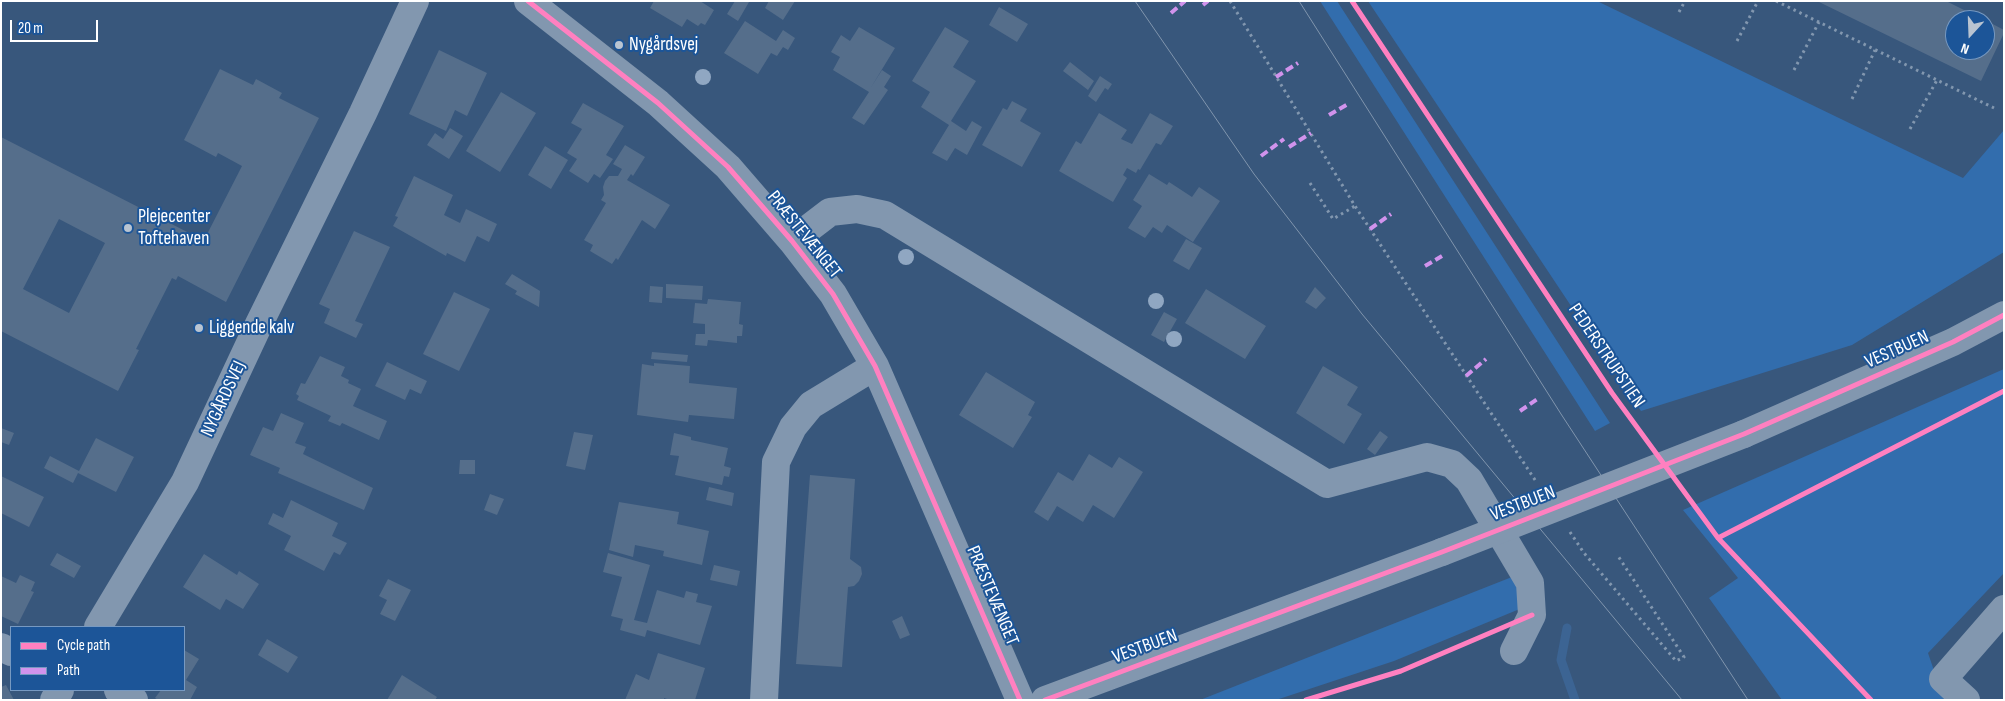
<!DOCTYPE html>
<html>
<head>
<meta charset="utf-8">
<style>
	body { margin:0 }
	#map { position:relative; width:2005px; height:701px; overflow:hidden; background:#38577c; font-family:"Sofia Sans Condensed",sans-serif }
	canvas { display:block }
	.frame { position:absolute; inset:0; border:2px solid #fff; pointer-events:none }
	.legend { position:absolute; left:10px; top:626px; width:175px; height:65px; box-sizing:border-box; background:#1c5598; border:1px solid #7799c1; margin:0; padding:6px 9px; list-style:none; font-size:15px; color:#fff }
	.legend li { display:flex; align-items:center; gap:10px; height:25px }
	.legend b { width:25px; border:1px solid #7799c1 }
	.north { position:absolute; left:1945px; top:10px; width:50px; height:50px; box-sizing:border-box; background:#1c5598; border:1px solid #7799c1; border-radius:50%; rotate:200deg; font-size:14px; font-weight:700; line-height:20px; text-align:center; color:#fff }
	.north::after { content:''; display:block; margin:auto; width:18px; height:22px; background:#b9c4d1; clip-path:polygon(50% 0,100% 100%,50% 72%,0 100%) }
	.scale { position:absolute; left:10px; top:20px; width:88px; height:22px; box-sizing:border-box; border:2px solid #fff; border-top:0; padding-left:6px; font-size:15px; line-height:18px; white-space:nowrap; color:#fff; -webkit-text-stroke:4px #1c5598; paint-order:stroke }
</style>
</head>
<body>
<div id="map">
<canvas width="2005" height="701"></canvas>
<div class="frame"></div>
<ul class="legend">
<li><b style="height:6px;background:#ff80c0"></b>Cycle path</li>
<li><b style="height:6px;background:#d193ec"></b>Path</li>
</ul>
<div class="north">N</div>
<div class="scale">20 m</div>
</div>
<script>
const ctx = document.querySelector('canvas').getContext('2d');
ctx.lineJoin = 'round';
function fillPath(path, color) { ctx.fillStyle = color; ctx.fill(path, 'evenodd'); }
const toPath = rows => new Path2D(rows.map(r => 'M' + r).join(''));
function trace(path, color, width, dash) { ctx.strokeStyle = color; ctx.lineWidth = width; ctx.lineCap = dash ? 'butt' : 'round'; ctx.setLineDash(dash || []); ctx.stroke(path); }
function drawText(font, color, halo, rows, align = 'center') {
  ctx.font = font + ' "Sofia Sans Condensed",sans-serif'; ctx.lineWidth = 4; ctx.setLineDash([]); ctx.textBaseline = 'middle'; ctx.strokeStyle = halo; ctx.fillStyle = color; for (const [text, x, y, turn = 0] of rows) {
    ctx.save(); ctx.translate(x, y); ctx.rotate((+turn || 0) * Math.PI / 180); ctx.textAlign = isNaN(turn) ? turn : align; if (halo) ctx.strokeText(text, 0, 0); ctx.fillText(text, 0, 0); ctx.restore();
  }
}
const green = toPath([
	[1320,1,1337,1,1610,423,1595,431],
	[1368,1,1597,1,1963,178,2004,130,2004,252,1852,345,1641,411],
	[2004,369,2004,573,1928,653,1942,694,1948,700,1782,700,1709,598,1738,578,1683,510],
	[1517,575,1522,608,1394,661,1276,700,1200,700]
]);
const stream = toPath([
	[1567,628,1561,660,1575,700]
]);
const building = toPath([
	[654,1,700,1,714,10,705,25,701,23,698,26,687,19,682,27,650,8],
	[735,1,749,2,738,21,727,14],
	[769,1,795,1,783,20,765,8],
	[1817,1,1946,1,1984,20,1955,20,1955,50,1985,50,1985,20,2004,30,2004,33,1981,81],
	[999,7,1028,24,1017,42,989,25],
	[745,21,776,41,783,30,795,38,788,50,783,47,777,56,771,53,758,74,724,53],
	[859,27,895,48,870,89,882,70,891,76,884,87,888,90,864,125,852,118,869,92,833,70,840,57,831,52,841,35,850,41],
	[945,27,969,41,953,67,976,81,951,121,966,131,972,121,982,127,967,155,955,148,947,161,932,153,949,125,921,107,930,92,912,81],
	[439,50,487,73,467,116,455,110,446,131,409,114],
	[1070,62,1094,81,1088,90,1063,71],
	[220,69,253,85,256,79,282,93,279,98,319,118,226,302,178,276,176,280,172,278,136,349,139,350,118,391,1,331,1,137,197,237,194,243,201,246,242,166,218,153,216,157,184,140],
	[59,219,105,243,69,313,23,289],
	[1100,76,1112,84,1108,90,1105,88,1096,102,1088,96],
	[501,92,536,113,500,172,466,151],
	[1012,101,1027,109,1020,121,1041,133,1022,167,982,145,1003,108,1007,110],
	[583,103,624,126,606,155,613,159,600,178,594,174,588,183,569,171,577,159,567,153,582,129,571,123],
	[1099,113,1127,130,1121,139,1132,144,1150,113,1173,126,1161,145,1156,143,1140,170,1138,169,1136,173,1127,168,1123,175,1127,178,1113,202,1059,171,1076,141,1081,144],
	[450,128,463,136,449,159,427,145,435,133,443,139],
	[625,145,645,157,633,176,631,174,627,180,670,205,655,229,642,220,618,260,616,258,612,264,590,251,593,245,584,240,606,203,601,200,604,195,603,187,605,181,609,176,618,176,622,169,613,164],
	[545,146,568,160,551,189,528,175],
	[1149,174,1167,185,1169,182,1192,197,1199,187,1220,201,1193,242,1167,225,1162,233,1153,227,1145,238,1128,228,1142,206,1133,200],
	[414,176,453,195,444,215,460,223,466,209,497,224,489,242,477,236,465,262,447,253,446,256,393,226,398,217,395,216],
	[354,231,390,247,355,321,363,324,356,338,324,323,330,309,319,304],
	[1186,239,1202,248,1189,270,1173,261],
	[512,274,540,291,539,307,515,294,517,291,505,284],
	[666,284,703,286,702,300,666,298],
	[650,286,663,287,662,303,649,302],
	[1315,287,1326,298,1316,309,1305,302],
	[1206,289,1266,326,1245,359,1185,323],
	[454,292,490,309,459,371,423,354],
	[708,299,741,302,739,324,743,325,742,336,737,336,737,343,708,340,707,346,695,345,696,334,705,334,705,324,693,323,695,303,707,304],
	[1164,312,1177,319,1164,342,1151,335],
	[652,352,688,355,687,362,651,359],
	[320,356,345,367,341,376,349,380,348,383,361,389,353,406,387,421,379,440,342,423,340,426,328,421,331,416,297,400,299,396,296,394,301,383,305,384],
	[387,362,427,381,421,394,410,389,405,400,375,386],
	[654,363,690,366,689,383,737,388,734,419,689,415,688,422,637,415,642,364,654,366],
	[1323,366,1358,387,1347,405,1362,414,1344,444,1296,413],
	[986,372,1035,402,1028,415,1032,417,1013,448,959,415],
	[281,413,304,423,295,443,306,447,303,454,373,488,364,510,278,473,280,468,250,455,263,427,273,431],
	[1,428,14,433,9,445,1,442],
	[1380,431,1388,437,1375,455,1367,449],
	[574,432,593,435,585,470,566,466],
	[674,433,691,437,691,440,728,448,724,466,731,468,729,477,724,476,722,485,675,475,679,456,670,455],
	[96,438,134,457,116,492,78,473,73,483,44,468,50,456,79,471],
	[1089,454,1112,468,1119,457,1143,472,1114,518,1093,505,1083,522,1057,506,1048,521,1034,512,1058,472,1073,481],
	[460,460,475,460,475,474,459,474],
	[810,475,855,479,850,559,861,567,862,574,859,581,854,586,848,587,842,667,796,664],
	[1,476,44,497,29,527,1,513],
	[709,487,734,493,732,506,706,500],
	[490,494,504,499,497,515,484,510],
	[291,500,338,523,332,536,347,543,340,555,334,552,324,571,284,550,291,536,268,524,273,513,283,518],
	[619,502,679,512,677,524,709,531,702,565,663,556,664,551,635,545,633,557,609,550],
	[57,553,81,566,74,578,50,565],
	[608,553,650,565,634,620,647,623,657,590,684,598,686,591,698,594,696,602,712,606,700,645,647,630,645,637,620,630,623,619,611,616,622,577,603,572],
	[204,554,237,575,239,571,259,584,243,609,226,599,220,610,183,587],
	[714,565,740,571,737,586,710,580],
	[20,575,35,582,31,591,34,592,18,624,1,616,1,576,16,583],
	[388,579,411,590,395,621,380,614,387,600,379,596],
	[902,616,910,635,900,639,892,621],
	[267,639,298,657,288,673,258,655],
	[184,650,199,659,186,680,197,687,190,700,158,700,155,698,161,690,184,690],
	[658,653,705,668,695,700,670,700,664,698,664,700,625,700,636,674,649,680],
	[402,675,437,697,435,700,387,700],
	[6,685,14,700,1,700,1,687]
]);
const path = toPath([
	[1230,1,1355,206,1537,483],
	[1776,1,1994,108],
	[1679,12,1685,1],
	[1737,41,1758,1],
	[1794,70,1819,22],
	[1852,99,1875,50],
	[1910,129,1937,80],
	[1310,183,1333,219,1355,206],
	[1570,532,1584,553,1676,661,1684,657,1618,556]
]);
const minor = toPath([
	[528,1,658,103,728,167,792,241,833,294,875,366,1020,700],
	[792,241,830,212,857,209,885,215,1327,484,1427,457,1452,464,1469,480,1530,583,1532,615,1514,651],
	[1744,434,1953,342,2004,315],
	[98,627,185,482,259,324,363,113,415,1],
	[1,647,11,652],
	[118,690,134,700],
	[54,700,60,690],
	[764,700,776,462,793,427,811,405,875,366],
	[1045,700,1442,552],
	[1966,700,1943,679,2004,609]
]);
const tram = toPath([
	[1135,1,1254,174,1362,314,1682,700],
	[1299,1,1561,414,1748,700]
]);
const minorBridge = toPath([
	[1442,552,1744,434]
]);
const quiet = toPath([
	[1203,5,1208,1],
	[1171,13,1185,1],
	[1276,77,1298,63],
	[1329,115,1348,104],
	[1289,147,1311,133],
	[1261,156,1284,139],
	[1370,229,1391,214],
	[1425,266,1442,256],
	[1466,376,1486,359],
	[1520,411,1539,398]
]);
const cycleway = toPath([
	[528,1,658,103,728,167,792,241,833,294,875,366,1020,700],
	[1352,1,1612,393,1718,538,1871,700],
	[1718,538,2004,391],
	[1045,700,1442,552,1744,434,1953,342,2004,315],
	[1306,700,1401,671,1532,615]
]);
const trees = [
	[703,77],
	[906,257],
	[1156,301],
	[1174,339]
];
const markers = [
	[619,45,5,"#b9c4d1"],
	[128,228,5,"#b9c4d1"],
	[199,328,5,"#b9c4d1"]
];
const poiNames = [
	["Nygårdsvej",629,45],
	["Plejecenter",138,217],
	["Toftehaven",138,239],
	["Liggende kalv",209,328]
];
const streetNames = [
	["PRÆSTEVÆNGET",804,235,51],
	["VESTBUEN",1897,350,-24],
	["PEDERSTRUPSTIEN",1606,356,56],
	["NYGÅRDSVEJ",224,399,-65],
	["VESTBUEN",1523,504,-21],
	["PRÆSTEVÆNGET",992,596,67],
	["VESTBUEN",1145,647,-20]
];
fillPath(green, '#326dad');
trace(stream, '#3c6493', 9);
fillPath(building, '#556e8b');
trace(path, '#8297af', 3, [2.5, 4]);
trace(minor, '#8297af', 28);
trace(tram, '#8095ad', 1);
trace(minorBridge, '#8297af', 28);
trace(quiet, '#d193ec', 4, [8, 4]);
trace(cycleway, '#ff80c0', 5);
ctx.fillStyle = '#90a7c2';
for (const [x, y] of trees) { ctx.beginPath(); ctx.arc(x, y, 8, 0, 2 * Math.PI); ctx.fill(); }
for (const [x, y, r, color] of markers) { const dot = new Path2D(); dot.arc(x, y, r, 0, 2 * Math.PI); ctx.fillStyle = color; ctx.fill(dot); trace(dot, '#1c5598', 2); }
drawText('19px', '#fff', '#1c5598', poiNames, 'left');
drawText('19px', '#fff', '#1c5598', streetNames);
</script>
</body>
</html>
